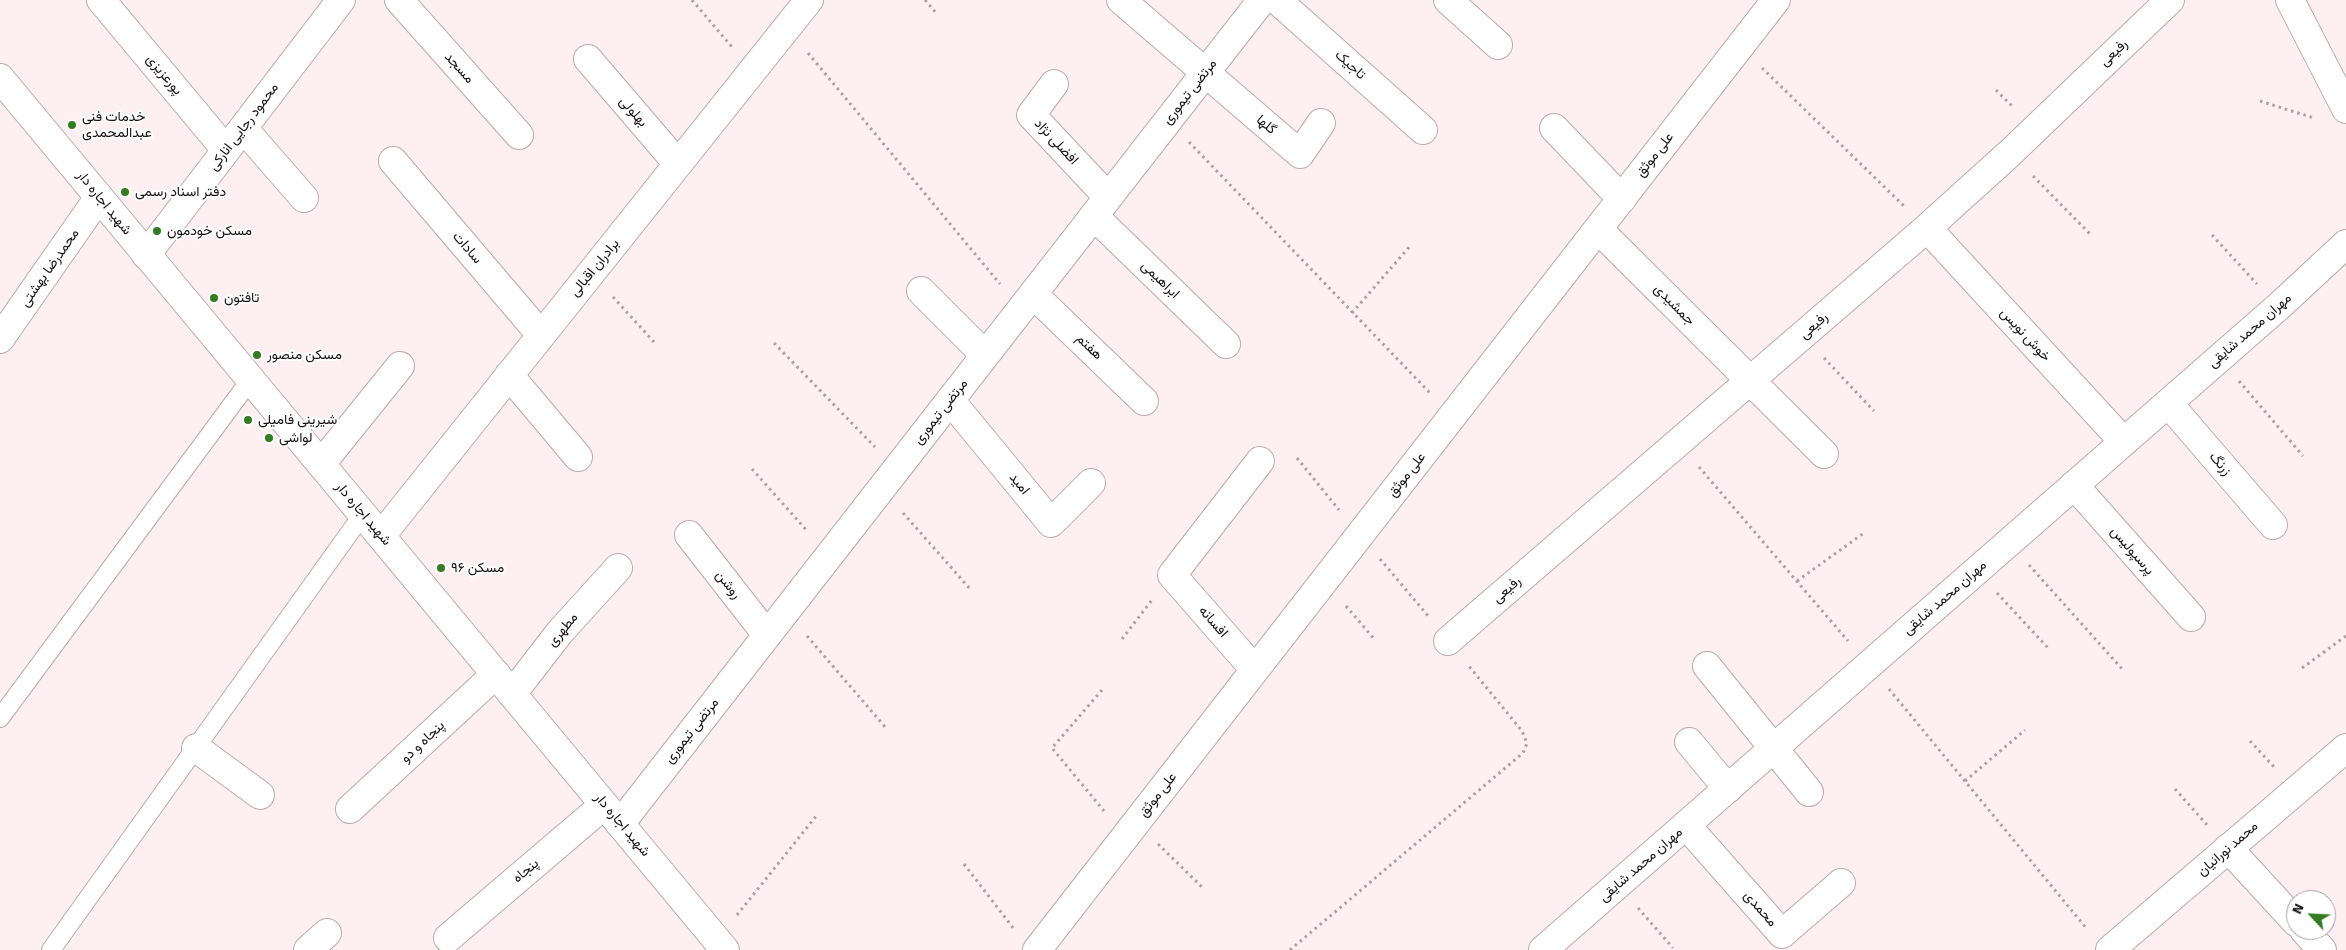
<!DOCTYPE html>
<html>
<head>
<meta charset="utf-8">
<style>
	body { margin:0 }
	#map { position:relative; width:2346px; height:950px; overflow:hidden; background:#fdeff2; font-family:Signika,sans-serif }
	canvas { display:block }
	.north { position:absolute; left:2286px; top:890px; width:50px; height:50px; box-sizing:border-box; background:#fff; border:1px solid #a2a0a1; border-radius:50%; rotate:295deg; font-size:14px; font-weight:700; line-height:20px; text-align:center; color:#171213 }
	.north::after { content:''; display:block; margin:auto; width:18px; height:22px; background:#337c23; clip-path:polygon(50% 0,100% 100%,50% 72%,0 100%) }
</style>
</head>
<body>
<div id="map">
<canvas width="2346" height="950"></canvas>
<div class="north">N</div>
</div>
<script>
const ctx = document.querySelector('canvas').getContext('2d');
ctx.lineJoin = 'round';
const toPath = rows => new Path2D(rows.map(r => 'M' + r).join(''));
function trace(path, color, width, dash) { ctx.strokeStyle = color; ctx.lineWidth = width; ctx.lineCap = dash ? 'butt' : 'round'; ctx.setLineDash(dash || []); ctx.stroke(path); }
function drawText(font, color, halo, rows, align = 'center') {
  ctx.font = font + ' Signika,Vazirmatn,sans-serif'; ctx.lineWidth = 4; ctx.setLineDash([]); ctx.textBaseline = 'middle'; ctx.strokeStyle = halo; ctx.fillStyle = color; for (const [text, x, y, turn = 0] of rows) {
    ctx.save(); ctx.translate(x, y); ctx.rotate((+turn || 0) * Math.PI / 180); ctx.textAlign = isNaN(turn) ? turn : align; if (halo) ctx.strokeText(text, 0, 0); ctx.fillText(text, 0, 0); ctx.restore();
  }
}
const path = toPath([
	[692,0,732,47],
	[925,0,937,14],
	[808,53,1000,284],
	[1762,68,1904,206],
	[1996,90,2013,107],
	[2260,101,2314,118],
	[1189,142,1431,394],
	[2033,176,2092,236],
	[2212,235,2257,284],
	[613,297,654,342],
	[1352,313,1411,245],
	[774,343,875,447],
	[1824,358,1874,411],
	[2239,381,2303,456],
	[1297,458,1339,510],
	[1699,467,1848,641],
	[752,469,808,532],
	[903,513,971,590],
	[1380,559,1429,617],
	[2029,565,2123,670],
	[1797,581,1864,533],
	[1997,593,2049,649],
	[1346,606,1375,640],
	[807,636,886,728],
	[1122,639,1152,600],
	[2302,668,2346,636],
	[1889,689,2087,929],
	[1102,690,1052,748,1104,811],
	[2250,741,2275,768],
	[1965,781,2025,730],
	[2175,789,2208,826],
	[1158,844,1204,889],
	[964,864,1014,929],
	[1638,908,1673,948],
	[737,915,817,815],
	[1290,950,1523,753,1527,743,1522,731,1468,665]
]);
const service = toPath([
	[0,718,251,379],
	[51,950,363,514]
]);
const minor = toPath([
	[101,0,226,150],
	[399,0,519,135],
	[1121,0,1300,154,1321,123],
	[1277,0,1423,130],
	[1448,0,1498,45],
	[588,59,678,164],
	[1054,84,1031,115,1108,197],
	[243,128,304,198],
	[1554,128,1622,199],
	[393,161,541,335],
	[1094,216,1226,344],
	[1927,228,2124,442],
	[1598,229,1824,454],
	[146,255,341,0],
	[921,291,985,355],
	[1033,294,1144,401],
	[0,339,99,197],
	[509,375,578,457],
	[950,400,1051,523,1091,483],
	[2168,403,2273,525],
	[321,464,400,366],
	[2074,485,2191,617],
	[689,535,767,635],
	[381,536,809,0],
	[1448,641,1927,228,2010,153,2170,0],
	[1707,666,1809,792],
	[1255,670,1172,575,1260,461],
	[512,694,560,632,618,568],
	[1689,742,1728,789],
	[196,748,260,795],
	[350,809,496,674],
	[620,824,1262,0],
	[1686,825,1782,934,1841,883],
	[2228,848,2296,922],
	[2304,930,2322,950],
	[448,938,604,805],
	[308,950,327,933],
	[1037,950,1776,0],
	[1543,950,2278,307,2346,244],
	[2110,950,2346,748]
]);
const secondary = toPath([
	[2290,0,2346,109],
	[0,78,725,950]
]);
const markers = [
	[72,125,5,"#337c23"],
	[125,192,5,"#337c23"],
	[157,231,5,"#337c23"],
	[214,298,5,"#337c23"],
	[257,355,5,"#337c23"],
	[248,420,5,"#337c23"],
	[269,438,5,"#337c23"],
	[441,568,5,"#337c23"]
];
const streetNames = [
	["رفیعی",2114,53,-43],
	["تاجیک",1350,65,42],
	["مسجد",459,68,48],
	["پورعزیزی",164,75,50],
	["مرتضی تیموری",1190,92,-52],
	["بهلولی",633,112,49],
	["گلها",1266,125,40],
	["محمود رجایی انارکی",244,127,-53],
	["افضلی نژاد",1056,142,47],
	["علی موثق",1655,155,-52],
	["شهید اجاره دار",104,203,51],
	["سادات",467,248,49],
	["محمدرضا بهشتی",50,268,-55],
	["برادران اقبالی",595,268,-51],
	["ابراهیمی",1160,280,44],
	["جمشیدی",1674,305,45],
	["رفیعی",1814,326,-41],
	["مهران محمد شایقی",2250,331,-41],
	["خوش نویس",2025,335,47],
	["هفتم",1089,347,44],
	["مرتضی تیموری",941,412,-52],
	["زرنگ",2220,464,49],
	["علی موثق",1407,475,-52],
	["امید",1019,484,51],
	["شهید اجاره دار",363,514,50],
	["پرسپولیس",2132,551,49],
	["روشن",728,585,52],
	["رفیعی",1507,590,-41],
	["مهران محمد شایقی",1945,598,-41],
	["افسانه",1213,622,49],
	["مطهری",563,630,-50],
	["مرتضی تیموری",692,731,-52],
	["پنجاه و دو",423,742,-43],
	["علی موثق",1158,795,-52],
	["شهید اجاره دار",622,825,50],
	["محمد نورانیان",2228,849,-41],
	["مهران محمد شایقی",1641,865,-41],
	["پنجاه",526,871,-40],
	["محمدی",1760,909,49]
];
const poiNames = [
	["خدمات فنی",82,117],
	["عبدالمحمدی",82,133],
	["دفتر اسناد رسمی",135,192],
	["مسکن خودمون",167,231],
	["تافتون",224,298],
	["مسکن منصور",267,355],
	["شیرینی فامیلی",258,420],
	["لواشی",279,438],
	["مسکن ۹۶",451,568]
];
trace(service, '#b8abad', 20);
trace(minor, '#b8abad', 30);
trace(secondary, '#b8abad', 30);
trace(path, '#aca1a3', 3, [2.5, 4]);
trace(service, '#fff', 18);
trace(minor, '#fff', 28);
trace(secondary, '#fff', 28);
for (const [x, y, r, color] of markers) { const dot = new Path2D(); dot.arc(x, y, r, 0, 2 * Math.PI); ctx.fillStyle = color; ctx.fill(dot); trace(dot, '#fff', 2); }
drawText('14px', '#171213', '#fff', streetNames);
drawText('14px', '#171213', '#fff', poiNames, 'left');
</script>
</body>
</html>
